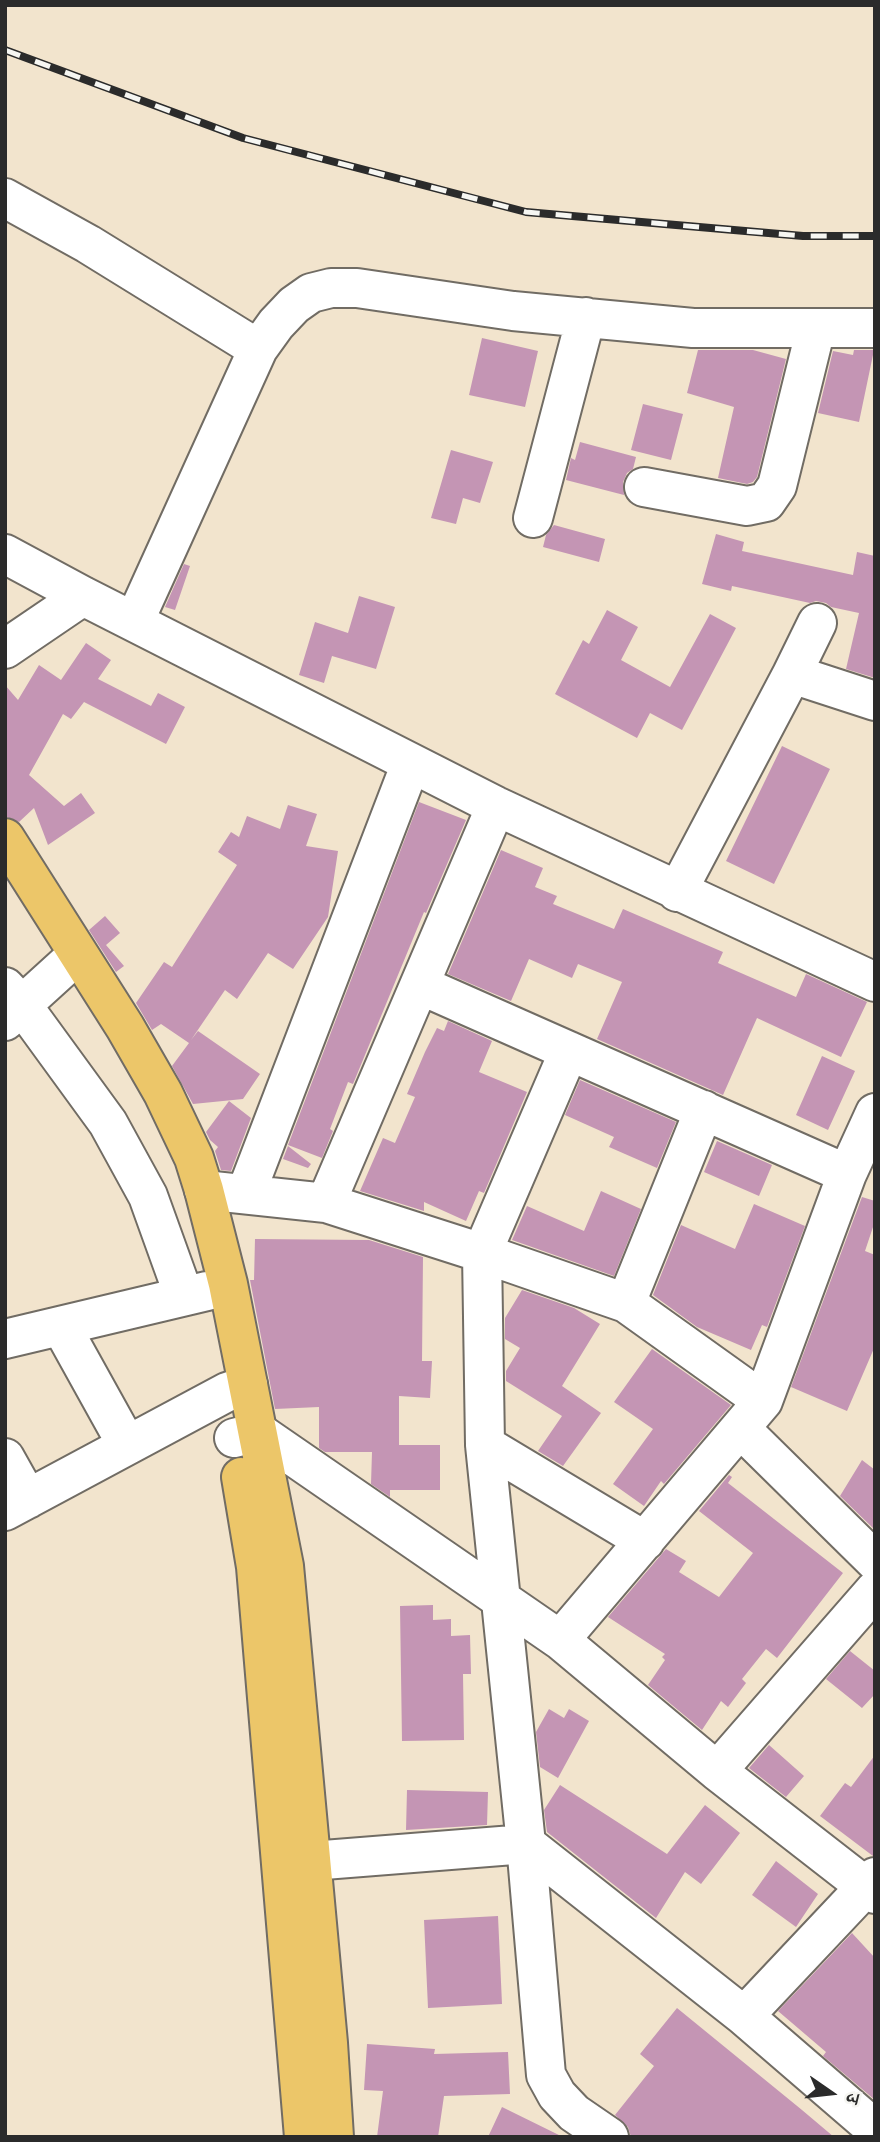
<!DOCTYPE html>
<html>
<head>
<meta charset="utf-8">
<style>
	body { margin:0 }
	#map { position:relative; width:880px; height:2142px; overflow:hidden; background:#f2e4cd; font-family:Vollkorn,"Noto Serif Devanagari",serif }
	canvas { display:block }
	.frame { position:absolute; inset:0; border:7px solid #2b2b2b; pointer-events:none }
	.north { position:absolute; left:796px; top:2058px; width:70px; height:70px; -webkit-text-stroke:5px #f6f6f2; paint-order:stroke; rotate:104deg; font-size:19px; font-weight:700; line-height:28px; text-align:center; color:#2b2b2b }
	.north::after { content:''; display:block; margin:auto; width:24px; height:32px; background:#2b2b2b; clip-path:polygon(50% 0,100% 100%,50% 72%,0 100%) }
</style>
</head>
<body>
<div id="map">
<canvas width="880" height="2142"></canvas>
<div class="frame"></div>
<div class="north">उ</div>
</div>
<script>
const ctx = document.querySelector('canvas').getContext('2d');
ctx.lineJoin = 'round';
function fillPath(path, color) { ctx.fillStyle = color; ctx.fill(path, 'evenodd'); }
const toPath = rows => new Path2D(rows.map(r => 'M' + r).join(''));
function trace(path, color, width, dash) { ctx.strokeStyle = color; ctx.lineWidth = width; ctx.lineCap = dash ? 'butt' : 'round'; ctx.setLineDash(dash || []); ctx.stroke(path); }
const building = toPath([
	[482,338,538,351,525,407,469,395],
	[698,350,753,350,786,359,757,477,753,482,747,484,718,478,734,407,687,393],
	[854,350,874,350,859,422,818,413,833,351,853,355],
	[643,404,683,414,671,460,631,450],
	[580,442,636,457,633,469,627,473,623,482,624,495,566,480,571,458,575,460],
	[451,450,493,462,480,503,463,498,456,524,431,518],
	[554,525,605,539,599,562,543,547,546,535],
	[716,534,744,542,742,551,853,575,857,552,875,556,875,678,846,669,859,613,831,607,826,603,816,601,810,603,732,586,731,591,702,584],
	[184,564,190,566,175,610,165,607],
	[359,596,395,607,376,669,332,656,324,683,299,675,315,622,348,633],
	[607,610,638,627,621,660,670,687,710,614,736,628,682,730,650,713,637,738,555,694,583,640,589,644],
	[86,643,111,660,98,679,151,706,158,693,185,707,166,744,84,702,71,719,63,714,29,775,64,806,81,793,95,813,48,845,34,808,19,822,5,816,5,685,18,700,39,665,61,680],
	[782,746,830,769,774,884,726,861],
	[419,802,466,820,426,913,424,912,353,1084,348,1082,330,1129,333,1131,322,1158,288,1145],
	[288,805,317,814,306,846,338,851,328,917,293,969,268,953,237,999,225,990,191,1040,198,1031,260,1074,243,1099,193,1104,172,1066,189,1043,161,1024,152,1030,136,1003,164,962,172,967,237,865,218,852,231,832,239,837,247,816,280,829],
	[501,850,543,868,535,887,557,896,553,904,614,929,623,909,723,952,718,963,796,997,806,974,867,1002,841,1057,757,1018,723,1095,597,1039,622,982,578,964,572,978,529,959,511,1001,448,974],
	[105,916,120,933,106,945,124,966,116,972,89,930],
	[448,1021,492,1041,479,1072,527,1092,484,1193,479,1191,466,1221,424,1202,424,1211,360,1191,383,1138,395,1143,415,1097,407,1094,425,1052,437,1028,444,1031],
	[822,1056,855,1071,828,1130,796,1115],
	[580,1080,676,1122,657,1168,609,1147,614,1137,565,1115],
	[229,1101,251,1118,231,1171,221,1170,215,1151,218,1147,210,1140,206,1132],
	[717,1141,772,1165,759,1196,704,1172],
	[288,1146,311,1164,308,1168,283,1159],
	[601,1191,641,1209,614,1276,512,1240,527,1206,584,1231],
	[862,1197,875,1201,875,1221,865,1251,875,1255,875,1346,847,1411,791,1387],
	[754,1204,805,1226,767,1327,762,1325,751,1350,697,1327,653,1295,681,1225,735,1249],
	[255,1239,369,1240,423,1257,422,1361,432,1361,430,1398,399,1396,399,1445,440,1445,440,1490,390,1490,390,1497,371,1484,372,1452,325,1452,319,1448,319,1407,275,1409,250,1280,254,1280],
	[522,1290,574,1308,600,1324,562,1386,601,1413,563,1466,538,1451,562,1416,506,1381,506,1371,520,1348,505,1339,505,1318],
	[652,1349,731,1405,664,1484,661,1481,644,1506,613,1484,653,1429,614,1402],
	[862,1460,875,1470,875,1530,840,1496],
	[729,1475,732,1477,728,1483,843,1573,777,1658,766,1649,742,1679,746,1683,728,1707,721,1701,702,1730,648,1685,665,1660,662,1657,665,1654,608,1617,666,1549,686,1561,679,1572,719,1597,753,1553,699,1511],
	[433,1605,433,1620,451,1619,451,1636,470,1635,471,1674,463,1674,464,1740,402,1741,400,1606],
	[850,1651,875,1671,875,1694,862,1708,826,1679],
	[549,1709,564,1718,569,1709,589,1721,558,1778,540,1767,536,1732],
	[769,1745,804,1776,786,1797,749,1768],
	[875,1755,875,1856,873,1856,820,1816,845,1783,851,1787],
	[560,1785,667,1854,705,1805,740,1833,701,1884,685,1872,656,1918,547,1832,544,1810],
	[407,1790,488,1792,487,1825,406,1830],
	[776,1861,818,1894,796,1927,752,1895],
	[498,1916,502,2004,428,2008,424,1920],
	[852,1933,875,1958,875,2100,823,2056,826,2052,778,2011],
	[677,2008,802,2110,834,2137,631,2137,628,2127,615,2115,654,2066,640,2054],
	[367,2044,435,2049,434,2054,508,2052,510,2094,444,2096,438,2137,377,2137,383,2091,364,2090],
	[502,2107,563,2137,488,2137]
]);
const minor = toPath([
	[5,198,88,244,258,349],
	[644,487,747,506,766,502,777,486,816,328],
	[533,518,586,317],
	[5,554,83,596,496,806,875,982],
	[134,622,258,349,276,324,294,305,311,293,331,288,357,288,513,311,693,328,875,328],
	[817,623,792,674,875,701],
	[5,649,83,596],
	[677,892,792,674],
	[420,985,847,1174],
	[5,987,22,1005,66,965],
	[5,1021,22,1005,108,1123,148,1196,184,1296],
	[569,1051,482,1253,485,1445,526,1844,546,2075,557,2095,574,2113,609,2137],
	[204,1190,326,1203,482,1253,626,1303,763,1401],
	[246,1193,411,763],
	[326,1203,496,806],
	[626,1303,704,1110],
	[61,1326,127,1445],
	[5,1339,207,1291],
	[740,1428,875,1561],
	[234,1438,258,1432,560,1640,717,1771,875,1894],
	[485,1445,645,1541],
	[5,1458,28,1499],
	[5,1511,227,1392,248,1385],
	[560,1640,763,1401,847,1174,875,1113],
	[717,1771,875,1590],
	[311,1861,526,1844,744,2016],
	[875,1877,744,2016,875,2129]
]);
const major = toPath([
	[5,838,125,1027,163,1093,194,1158,204,1190,228,1284,284,1566,328,2043,334,2137],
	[241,1477,256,1567,304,2137]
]);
const rail = toPath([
	[5,50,243,138,526,212,803,236,875,236]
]);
fillPath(building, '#c495b4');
trace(minor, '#716c64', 42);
trace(major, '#716c64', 42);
trace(minor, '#fff', 38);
trace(major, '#ecc669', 38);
trace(rail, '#2b2b2b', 8);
trace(rail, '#f6f6f2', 5, [16]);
</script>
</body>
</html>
